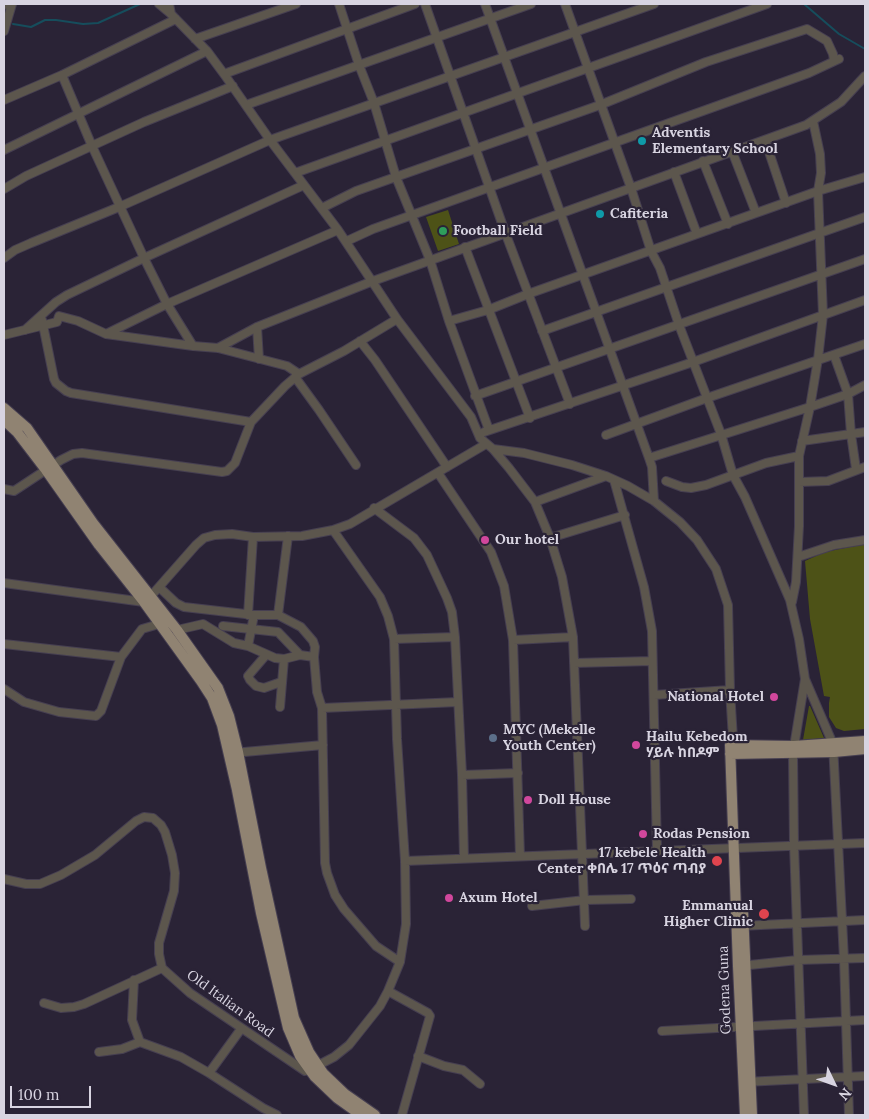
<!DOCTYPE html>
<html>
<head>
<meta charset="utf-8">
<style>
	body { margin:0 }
	#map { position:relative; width:869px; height:1119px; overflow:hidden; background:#2a2336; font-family:Lora,serif }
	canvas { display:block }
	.frame { position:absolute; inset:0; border:5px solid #d8d4e1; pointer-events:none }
	.north { position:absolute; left:809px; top:1059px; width:50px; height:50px; -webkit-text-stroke:4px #2a2336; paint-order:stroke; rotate:132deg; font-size:14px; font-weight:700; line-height:20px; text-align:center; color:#d8d4e1 }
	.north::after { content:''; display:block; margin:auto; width:18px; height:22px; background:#d8d4e1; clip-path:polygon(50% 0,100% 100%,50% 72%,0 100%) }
	.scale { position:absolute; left:10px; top:1086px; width:81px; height:22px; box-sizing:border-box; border:2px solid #d8d4e1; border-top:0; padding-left:6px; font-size:15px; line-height:18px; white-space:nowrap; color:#d8d4e1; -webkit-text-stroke:4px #2a2336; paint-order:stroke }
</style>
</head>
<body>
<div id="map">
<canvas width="869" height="1119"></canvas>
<div class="frame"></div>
<div class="north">N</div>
<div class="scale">100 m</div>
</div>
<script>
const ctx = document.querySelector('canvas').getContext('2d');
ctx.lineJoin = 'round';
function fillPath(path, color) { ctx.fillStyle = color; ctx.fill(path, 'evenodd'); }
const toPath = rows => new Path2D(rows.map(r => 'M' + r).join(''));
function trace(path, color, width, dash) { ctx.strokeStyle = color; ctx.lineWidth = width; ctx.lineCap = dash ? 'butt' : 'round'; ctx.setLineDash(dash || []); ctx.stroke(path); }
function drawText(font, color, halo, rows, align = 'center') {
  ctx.font = font + ' Lora,"Noto Sans Ethiopic",serif'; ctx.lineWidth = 4.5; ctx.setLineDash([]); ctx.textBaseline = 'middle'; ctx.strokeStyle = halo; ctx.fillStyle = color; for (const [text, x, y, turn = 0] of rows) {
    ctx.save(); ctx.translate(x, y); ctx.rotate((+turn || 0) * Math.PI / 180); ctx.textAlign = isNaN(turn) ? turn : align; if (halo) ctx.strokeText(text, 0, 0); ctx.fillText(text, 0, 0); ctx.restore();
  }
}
const green = toPath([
	[448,210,459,244,438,251,426,217],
	[865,544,865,729,844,731,836,728,829,717,829,703,830,697,824,696,810,619,805,561,825,552],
	[809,706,810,706,824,738,803,740]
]);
const stream = toPath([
	[804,4,839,34,865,49],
	[13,24,31,27,45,20,56,20,83,24,98,23,140,4]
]);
const minor = toPath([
	[159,4,171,14,207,51,224,74,270,140,338,230,397,319,471,417,480,438,493,449,509,468,535,502,550,538,562,577,573,637,585,926],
	[169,4,171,14],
	[339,4,359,65,374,103,396,177,430,260,449,321,489,430],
	[425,4,505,232,570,404],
	[485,4,649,458,652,467,654,501],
	[565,4,631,188,651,251,660,268,679,325,721,434,733,475,745,497,790,600,799,639,805,679,833,744,844,959,849,1115],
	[4,5,4,4],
	[4,31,12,4],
	[195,39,296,4],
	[224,74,415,4],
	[62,75,92,146,144,258,167,304,193,346],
	[4,100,62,75,176,19],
	[246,105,531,4],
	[765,140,786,203],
	[4,150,207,51],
	[732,151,756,213],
	[703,161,728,224],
	[674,172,697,234],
	[295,173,767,4],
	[4,189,26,176,144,122,233,86],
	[322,208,356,191,600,105,706,62,807,29,827,41,833,54,834,60],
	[347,241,373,229,809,73,839,59],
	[465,247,530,418],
	[4,258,15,250,31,243,119,207,270,140,654,4],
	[42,320,54,379,56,383,66,391,71,393,251,422],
	[449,321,488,310,528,294,697,234,818,191,865,177],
	[257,327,259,359],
	[25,330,56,302,67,295,144,258,304,185],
	[542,331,865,217],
	[106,334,167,304,338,230],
	[4,335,57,322,59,316,78,321,106,334,193,346,218,348,287,366,299,374],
	[360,341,375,360,447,467],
	[218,348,257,327,373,281,806,125,841,102,865,76],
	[834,355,848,394,851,434,856,469],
	[295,377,319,410,356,465],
	[475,396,865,259],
	[484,432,693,362,865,300],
	[606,435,707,398,865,344],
	[802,441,865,432],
	[493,449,524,453,572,465,606,476,628,486,654,501,680,522,697,540,716,569,728,605,730,690,733,739,735,745],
	[649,458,810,407,848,394,865,385],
	[438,473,491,552,504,586,513,640,520,856],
	[614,480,644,587,652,631,657,851],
	[666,481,682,487,691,488,706,485,766,463,799,456],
	[799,482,828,481,865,467],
	[4,489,14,491,61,460,73,454,82,453,222,472,227,471,235,463,251,422,285,386,299,374,344,351,397,319],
	[535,502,606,476],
	[374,508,414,538,427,555,447,598,452,612,455,637,462,775,464,858],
	[550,538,625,515],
	[798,557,834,545,865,540],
	[4,583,144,602],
	[159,587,176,603,184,607,254,615,278,615,301,627,313,641,315,647,314,657,317,692,322,708,325,863,327,873,335,895,344,909,376,946,400,962],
	[151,596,196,545,204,538,215,535,232,534,253,537,302,536,333,530,350,524,486,444],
	[792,602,796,582,799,526,799,456,810,407,818,359,823,315,818,191,821,173,820,154,813,121],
	[248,615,253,537],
	[278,615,288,536],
	[223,626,278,632,300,655],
	[177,630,203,624,234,643,248,646,275,658,284,659,300,655,314,657],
	[394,639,455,637],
	[513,640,573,637],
	[4,644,121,657,142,629,159,624],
	[248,646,254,615],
	[266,655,248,676,250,680,256,686,264,688,281,682],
	[574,663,652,661],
	[4,689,24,702,59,712,96,716,101,711,121,657],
	[654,695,730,690],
	[280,707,284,659],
	[322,708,458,702],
	[233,753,323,745],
	[462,775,518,773],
	[405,861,865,843],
	[4,879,26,884,40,884,61,875,95,855,136,821,144,817,153,818,161,825,165,832,172,855,175,873,174,891,159,943,159,954,162,968,190,993,305,1071,309,1070,334,1057,349,1045,380,1006,388,991,400,962,406,924,405,861,397,739,394,639,388,616,380,597,333,530],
	[532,906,585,900,631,899],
	[740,926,865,920],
	[740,966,798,960,865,958],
	[134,980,132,1020,140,1042,181,1057,209,1073,263,1108,277,1115],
	[388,991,428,1013,430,1016,402,1115],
	[44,1003,61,1008,74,1007,84,1004,162,968],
	[662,1031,865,1020],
	[99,1052,122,1049,140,1042],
	[418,1056,444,1066,463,1070,480,1084],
	[209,1073,241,1029],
	[745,1082,865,1076],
	[804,1115,794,845,793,753,805,679]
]);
const major = toPath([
	[4,408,27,428,93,523,177,630,218,688,229,716,238,752,261,868,294,1018,309,1052,323,1073,345,1094,375,1115],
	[4,420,17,432,46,470,99,545,144,602,201,681,212,698,222,725,237,790,261,913,288,1028,300,1056,315,1077,337,1098,361,1115],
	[730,754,834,752,865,749],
	[743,911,752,1115],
	[745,1115,738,966,730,745,794,746,865,741]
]);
const markers = [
	[642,141,5,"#0f9aa8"],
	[600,214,5,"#0f9aa8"],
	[443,231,5,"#2e9e5b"],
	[485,540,5,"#d1479c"],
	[774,697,5,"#d1479c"],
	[493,738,5,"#5c6f8a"],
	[636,745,5,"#d1479c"],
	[528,800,5,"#d1479c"],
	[643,834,5,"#d1479c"],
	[717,861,6,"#e0444e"],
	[449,898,5,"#d1479c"],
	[764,914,6,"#e0444e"]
];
const poiNames = [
	["Adventis",652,133],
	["Elementary School",652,149],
	["Cafiteria",610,214],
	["Football Field",453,231],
	["Our hotel",495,540],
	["National Hotel",764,697,"right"],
	["MYC (Mekelle",503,730],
	["Youth Center)",503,746],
	["Hailu Kebedom",646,737],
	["ሃይሉ ከበዶም",646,753],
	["Doll House",538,800],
	["Rodas Pension",653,834],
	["17 kebele Health",706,853,"right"],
	["Center ቀበሌ 17 ጥዕና ጣብያ",706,869,"right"],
	["Axum Hotel",459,898],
	["Emmanual",753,906,"right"],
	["Higher Clinic",753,922,"right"]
];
const streetNames = [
	["Godena Guna",725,990,-92],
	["Old Italian Road",230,1004,36]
];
fillPath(green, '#4d5217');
trace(stream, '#164d5c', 2);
trace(minor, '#463f51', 10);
trace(major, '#463f51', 12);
trace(minor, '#5c564d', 8);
trace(major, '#908372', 10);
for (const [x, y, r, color] of markers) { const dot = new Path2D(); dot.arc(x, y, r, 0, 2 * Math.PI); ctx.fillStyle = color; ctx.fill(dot); trace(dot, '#2a2336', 2); }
drawText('bold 14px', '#d8d4e1', '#2a2336', poiNames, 'left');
drawText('14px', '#d8d4e1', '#2a2336', streetNames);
</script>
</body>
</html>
